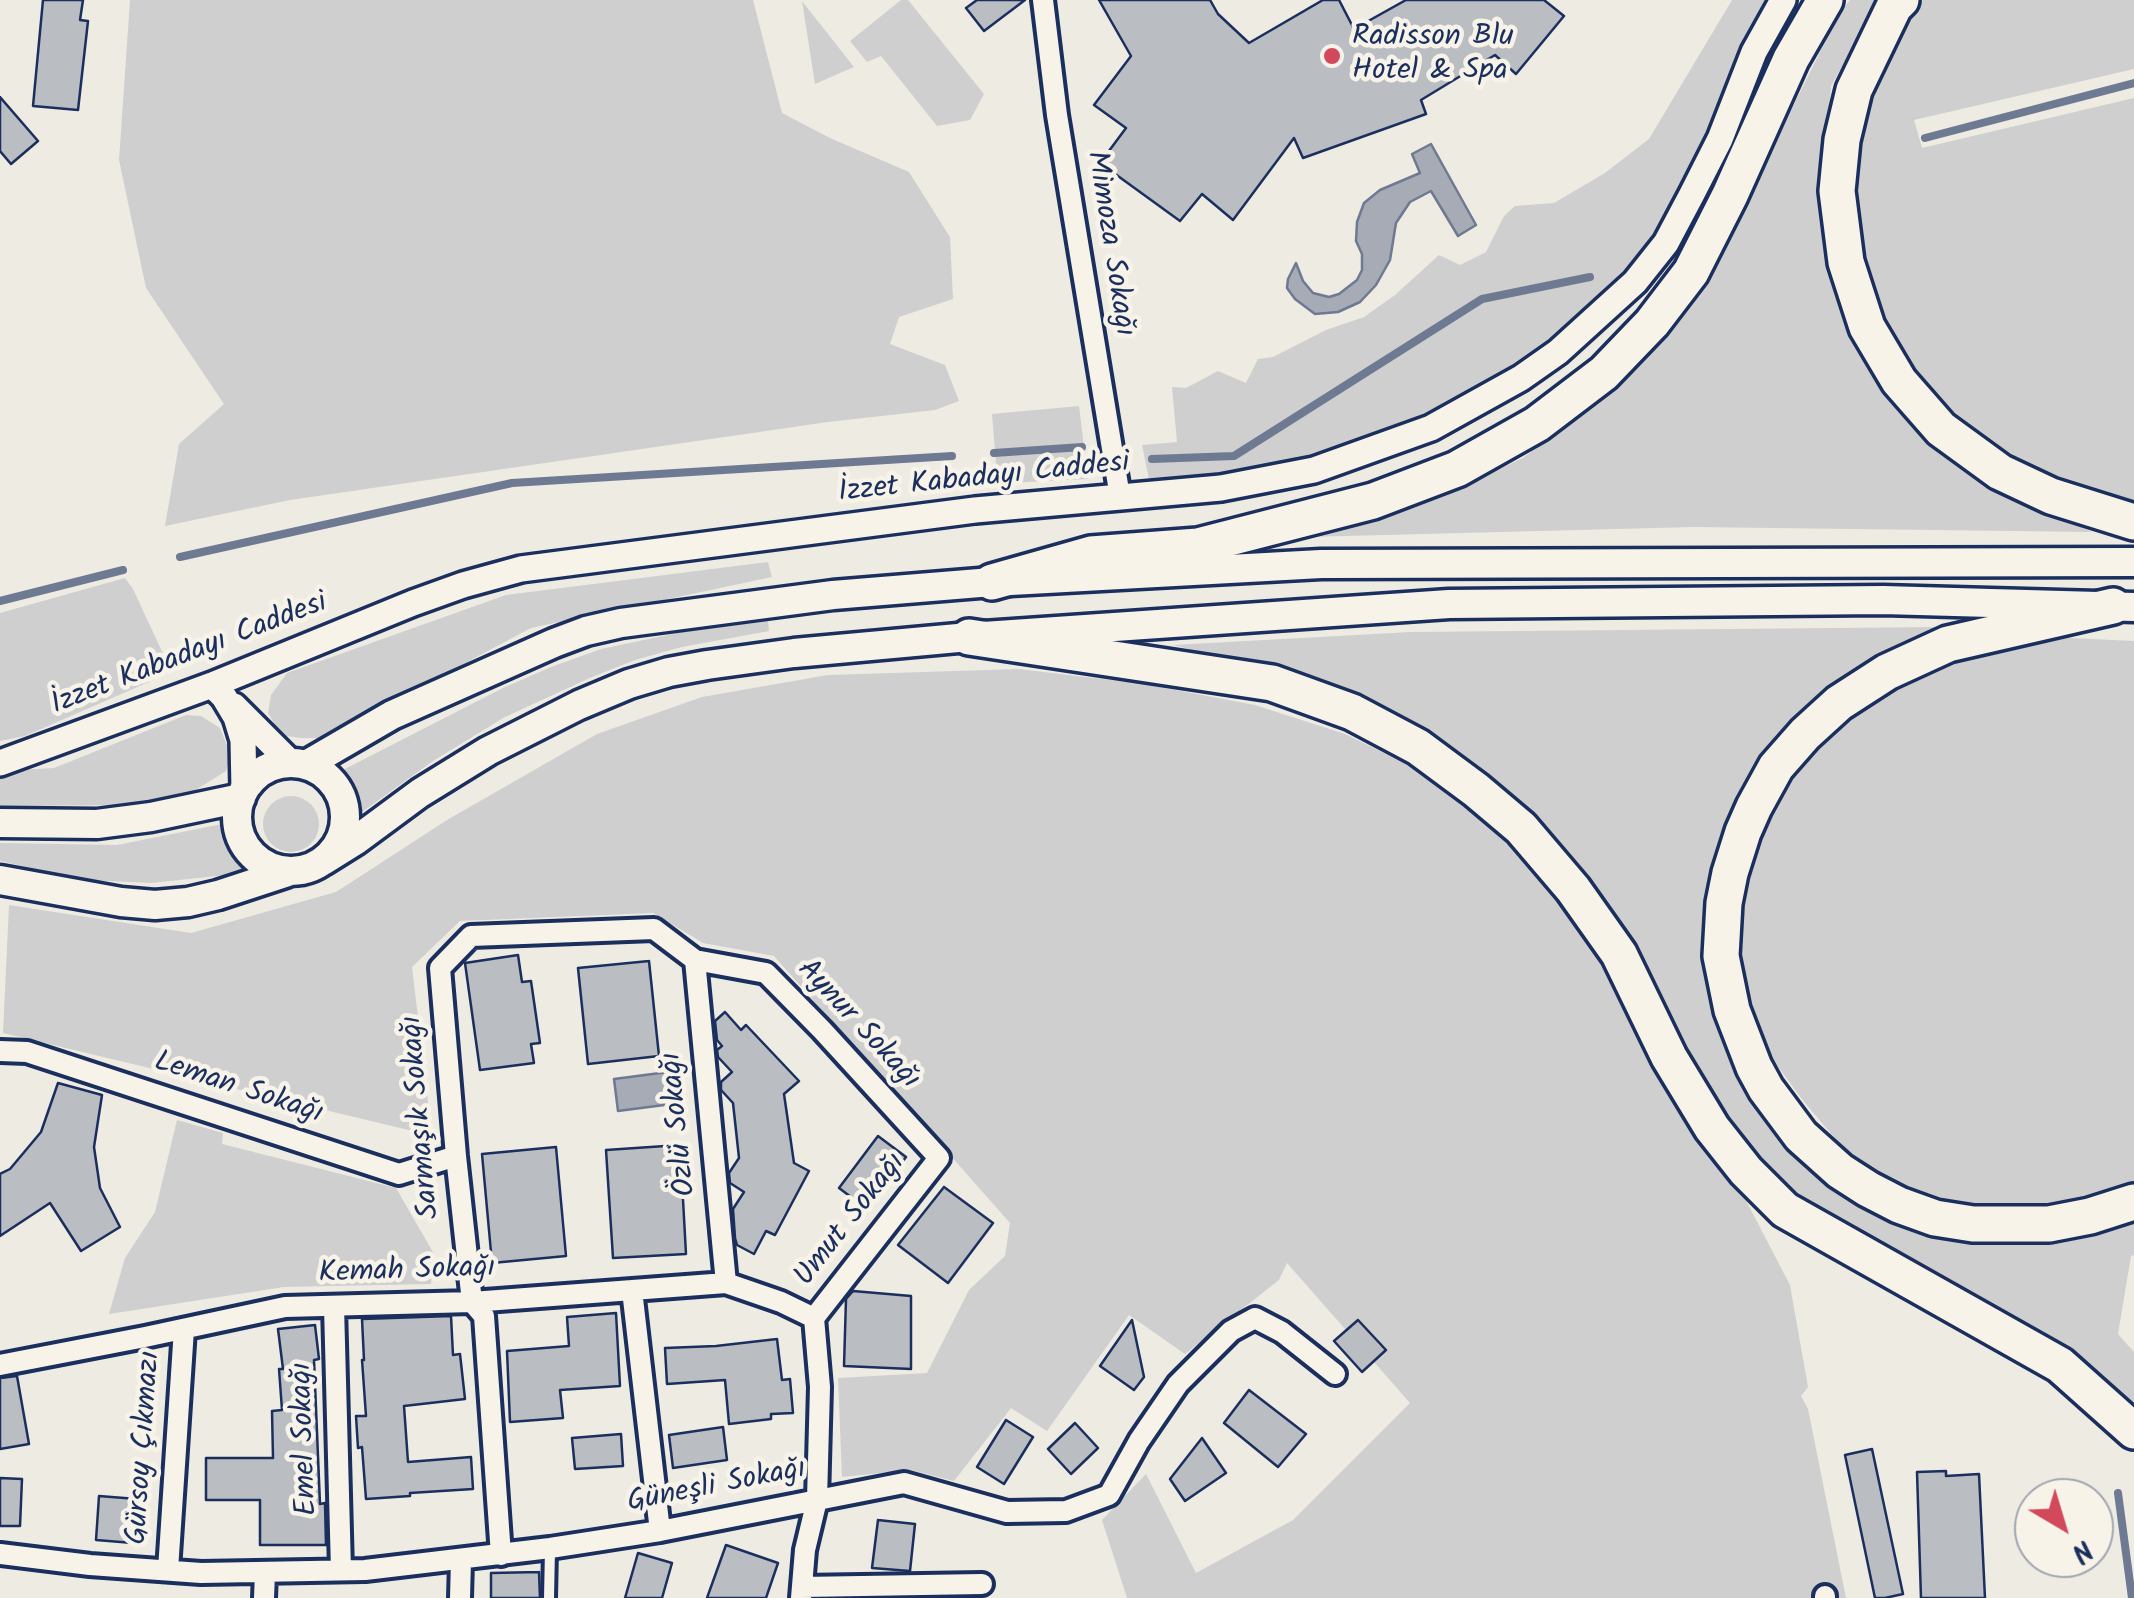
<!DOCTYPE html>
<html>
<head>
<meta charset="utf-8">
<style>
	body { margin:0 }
	#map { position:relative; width:2134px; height:1598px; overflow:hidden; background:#eeebe2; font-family:Kalam,sans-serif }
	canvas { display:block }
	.north { position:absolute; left:2014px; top:1478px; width:100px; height:100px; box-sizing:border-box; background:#f7f3e8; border:2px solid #9fa5b1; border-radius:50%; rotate:142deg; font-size:28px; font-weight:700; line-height:40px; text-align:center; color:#1b2f5e }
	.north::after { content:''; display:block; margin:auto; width:35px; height:45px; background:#d1495b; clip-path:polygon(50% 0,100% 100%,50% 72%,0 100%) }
</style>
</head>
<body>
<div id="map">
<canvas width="2134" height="1598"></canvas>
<div class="north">N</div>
</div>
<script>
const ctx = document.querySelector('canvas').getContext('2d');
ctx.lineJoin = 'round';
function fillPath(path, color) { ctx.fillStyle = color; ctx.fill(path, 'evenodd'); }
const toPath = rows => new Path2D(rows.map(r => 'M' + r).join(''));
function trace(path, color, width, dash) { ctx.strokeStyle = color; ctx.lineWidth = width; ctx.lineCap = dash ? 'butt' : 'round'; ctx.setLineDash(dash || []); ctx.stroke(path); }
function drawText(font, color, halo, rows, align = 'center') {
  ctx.font = font + ' Kalam,sans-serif'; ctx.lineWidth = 9; ctx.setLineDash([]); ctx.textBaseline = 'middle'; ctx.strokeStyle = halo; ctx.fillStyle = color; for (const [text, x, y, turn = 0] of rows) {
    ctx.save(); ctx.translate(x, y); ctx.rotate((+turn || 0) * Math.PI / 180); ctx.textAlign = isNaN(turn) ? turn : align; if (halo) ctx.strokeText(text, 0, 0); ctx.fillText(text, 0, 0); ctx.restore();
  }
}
const green = toPath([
	[130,0,753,0,782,113,830,138,909,172,950,237,953,299,899,317,890,344,945,365,959,401,935,410,828,422,290,500,165,526,179,444,224,404,146,288,119,160],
	[901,0,908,0,984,94,970,120,937,126,881,56,867,62,850,41],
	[1732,0,1785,0,1653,262,1482,397,1289,466,1188,491,1150,484,1142,445,1177,442,1172,387,1186,388,1218,371,1246,383,1258,359,1273,357,1326,330,1364,317,1395,295,1439,255,1460,265,1486,252,1504,216,1515,206,1554,203,1605,173,1649,139],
	[1850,0,1879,0,1831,86,1823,207,1830,274,1852,333,1882,387,1920,432,1968,470,2011,496,2092,532,1694,527,1307,537,1434,499,1523,458,1596,403,1661,336,1717,259,1839,14],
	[1923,0,2134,0,2134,69,1914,120,1922,148,2134,98,2134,505,2106,499,2002,453,1963,424,1923,383,1892,337,1862,269,1852,183,1870,91,1894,42],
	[802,1,854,67,815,84],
	[1079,406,1088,479,1009,483,996,463,992,414],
	[768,562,772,577,531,628,324,738,301,738,287,736,275,725,268,713,271,695,287,673,506,595],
	[125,578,133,589,165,658,163,672,149,682,25,736,0,741,0,613],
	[768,621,769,631,682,647,635,660,592,677,505,717,433,761,358,815,353,793,341,771,503,688,551,667,601,649,682,632],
	[1941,627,1848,681,1754,773,1718,1004,1865,1204,1936,1238,2002,1242,2062,1241,2120,1227,2134,1220,2134,1255,2131,1256,2118,1334,2134,1352,2134,1405,2075,1357,2002,1312,1923,1273,1804,1203,1765,1167,1729,1126,1610,909,1556,837,1498,784,1428,732,1354,692,1173,645,1411,632],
	[2029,636,2134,641,2134,1185,2026,1215,1926,1196,1858,1166,1801,1098,1766,1050,1743,981,1735,912,1763,815,1809,756,1872,702,1921,669],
	[1019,669,1144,684,1255,705,1345,734,1427,774,1486,815,1554,885,1610,972,1739,1187,1790,1285,1808,1387,1801,1396,1808,1409,1846,1598,1127,1598,1102,1520,1146,1474,1196,1573,1293,1520,1410,1403,1287,1263,1279,1280,1185,1354,1129,1315,1047,1431,1011,1408,954,1481,910,1470,842,1477,838,1378,927,1373,969,1290,1005,1256,1010,1223,774,956,703,943,653,913,460,921,412,967,429,1110,417,1132,3,1033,9,905,191,933,336,892,447,820,597,734,702,697,828,675],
	[186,715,201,716,220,728,231,755,226,771,191,793,135,805,0,806,0,771,54,768],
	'263 824a28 28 0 1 1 56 0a28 28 0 1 1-56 0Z',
	[227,823,226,839,233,858,245,873,151,883,85,880,0,861,0,843,117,845],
	[177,1120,223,1133,222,1144,396,1188,434,1254,431,1284,284,1287,109,1314,125,1258,155,1212]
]);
const water = toPath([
	[1431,144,1476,225,1458,236,1431,191,1410,202,1396,223,1390,260,1376,285,1360,302,1338,312,1315,314,1295,299,1287,288,1288,279,1296,263,1303,281,1313,293,1329,297,1339,294,1357,280,1362,270,1362,254,1356,241,1357,222,1364,203,1380,190,1420,173,1412,154,1431,144],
	[668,1072,672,1104,618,1111,614,1079,668,1072]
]);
const stream = toPath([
	[1925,138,2134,83],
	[994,453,1082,447],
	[1152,459,1234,456,1482,299,1590,277],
	[180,557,512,483,952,456],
	[0,601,123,570],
	[2118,1493,2132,1598]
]);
const building = toPath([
	[43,0,83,0,80,20,88,21,78,110,33,106,43,0],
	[977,0,1025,0,984,31,966,8,977,0],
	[1099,0,1210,0,1218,14,1249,43,1323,0,1339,0,1354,29,1406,0,1544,0,1564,16,1516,74,1495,55,1421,100,1426,114,1303,158,1294,138,1233,220,1202,194,1180,221,1100,163,1126,128,1094,105,1131,56,1099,0],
	[0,97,38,141,11,164,0,151,0,97],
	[518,955,522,982,531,981,540,1043,531,1044,534,1063,480,1070,465,963,518,955],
	[649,961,659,1056,588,1064,578,968,649,961],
	[725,1012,741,1030,746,1025,799,1081,784,1094,794,1163,809,1171,775,1235,766,1231,754,1254,737,1245,735,1238,733,1209,744,1192,730,1183,729,1173,739,1158,733,1103,721,1090,721,1082,732,1072,718,1057,717,1050,722,1046,717,1040,715,1021,725,1012],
	[58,1083,102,1095,94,1147,100,1188,120,1227,81,1251,50,1203,0,1236,0,1174,10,1169,41,1132,58,1083],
	[878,1136,906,1157,867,1209,839,1188,878,1136],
	[680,1145,686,1254,613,1258,606,1150,680,1145],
	[556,1147,566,1256,492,1263,482,1154,556,1147],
	[944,1187,993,1223,948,1283,898,1245,944,1187],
	[853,1291,911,1296,911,1369,844,1366,846,1299,853,1291],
	[616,1313,620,1386,560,1390,563,1418,510,1422,507,1351,569,1346,567,1317,616,1313],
	[451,1316,453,1355,460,1354,465,1399,404,1406,408,1462,471,1457,473,1489,410,1493,410,1496,366,1499,362,1447,358,1448,356,1416,366,1416,362,1360,364,1360,362,1319,451,1316],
	[1132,1320,1144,1377,1134,1390,1100,1366,1132,1320],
	[1358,1320,1386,1350,1362,1372,1334,1341,1358,1320],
	[315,1325,319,1359,314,1360,320,1504,325,1503,326,1545,260,1545,260,1500,206,1500,206,1458,273,1458,272,1411,282,1410,279,1369,283,1369,278,1329,315,1325],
	[777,1339,782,1380,790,1379,793,1413,771,1414,771,1419,729,1424,725,1380,667,1384,665,1348,716,1346,777,1339],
	[17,1376,29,1444,0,1449,0,1378,17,1376],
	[1249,1390,1306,1434,1278,1467,1224,1423,1249,1390],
	[1006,1420,1033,1437,1004,1484,977,1467,1006,1420],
	[1075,1423,1098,1448,1071,1474,1048,1449,1075,1423],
	[723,1427,727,1460,673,1468,669,1435,723,1427],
	[621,1434,623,1466,575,1469,572,1438,621,1434],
	[1202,1438,1226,1473,1185,1501,1170,1479,1202,1438],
	[1872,1449,1903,1594,1885,1598,1875,1598,1845,1455,1872,1449],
	[1946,1471,1946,1476,1979,1474,1985,1598,1921,1598,1917,1472,1946,1471],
	[0,1478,22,1479,20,1526,0,1526,0,1478],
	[99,1496,137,1499,133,1543,96,1540,99,1496],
	[878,1520,915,1524,910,1571,872,1568,878,1520],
	[726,1545,778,1563,766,1598,707,1598,726,1545],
	[638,1553,672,1563,662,1598,625,1598,638,1553],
	[539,1572,540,1598,491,1598,491,1573,539,1572]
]);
const service = toPath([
	[549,1598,550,1549]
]);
const minor = toPath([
	[1043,0,1057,115,1120,497],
	[695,960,726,1283],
	[0,1051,27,1052,399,1174,456,1156],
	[632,1290,660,1531],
	[334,1306,341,1570],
	[0,1365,145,1337,285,1307,472,1302,726,1283,781,1302,814,1318],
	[0,1554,90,1565,201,1573,365,1570,550,1548,660,1531,904,1483,1007,1512,1066,1511,1109,1495,1139,1441,1178,1384,1231,1331,1255,1318,1282,1332,1335,1374],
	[501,1555,484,1316,472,1302,456,1156,440,968,471,936,654,929,695,960,766,973,822,1030,939,1158,814,1318,820,1387,817,1500,805,1550,801,1598],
	[168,1570,184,1329],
	[802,1587,982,1584],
	[264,1598,265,1572],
	[460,1598,461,1560],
	[1825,1598,1825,1596]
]);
const tertiary = toPath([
	[212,685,224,697,236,717,243,740,244,790],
	[234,706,291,763],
	[0,763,212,685,413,603,463,585,521,569,975,510,1221,488,1314,470,1431,428,1521,378,1558,352,1635,282,1666,243,1692,194,1720,139,1754,52,1783,0]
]);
const secondary = toPath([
	'237 817a54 54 0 1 1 108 0a54 54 0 1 1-108 0Z',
	[306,765,392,715,554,643,586,631,621,623,833,595,992,582,1321,564,2134,562],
	[0,823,97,824,151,817,241,798],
	[323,861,355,841,420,793,488,751,579,705,629,684,669,672,707,665,794,653,969,637,1449,604,1883,600,2134,607],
	[0,880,121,902,155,905,188,902,218,895,288,872]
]);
const motorway = toPath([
	[1901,0,1894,7,1854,90,1842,140,1837,191,1846,262,1867,327,1899,381,1941,429,2000,472,2051,496,2134,522],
	[992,582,1091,554,1198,546,1373,501,1457,469,1537,424,1604,373,1652,323,1691,272,1730,195,1791,59,1825,0],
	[2113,606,1948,644,1887,672,1839,703,1805,734,1776,767,1754,807,1743,832,1730,873,1724,903,1721,956,1732,1010,1754,1067,1766,1089,1801,1136,1840,1171,1868,1189,1899,1205,1935,1218,1973,1224,2049,1224,2090,1216,2134,1202],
	[969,637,1272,683,1352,712,1418,747,1476,790,1521,828,1573,889,1619,954,1669,1057,1712,1128,1746,1171,1785,1210,2060,1365,2134,1431]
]);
const markers = [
	[1332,56,10,"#d1495b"]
];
const poiNames = [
	["Radisson Blu",1352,39],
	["Hotel & Spa",1352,73]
];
const streetNames = [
	["Mimoza Sokağı",1108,244,81],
	["İzzet Kabadayı Caddesi",984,480,-6],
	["İzzet Kabadayı Caddesi",190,656,-21],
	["Aynur Sokağı",857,1026,47],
	["Leman Sokağı",238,1090,18],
	["Sarmaşık Sokağı",423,1117,-95],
	["Özlü Sokağı",681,1124,-96],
	["Umut Sokağı",852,1221,-52],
	["Kemah Sokağı",407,1273,-2],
	["Emel Sokağı",307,1439,-92],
	["Gürsoy Çıkmazı",146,1448,-86],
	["Güneşli Sokağı",717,1488,-11]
];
fillPath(green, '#cfcfcf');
fillPath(water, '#a6abb5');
trace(water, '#6e7992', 2.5);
trace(stream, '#6e7992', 8);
fillPath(building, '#babdc2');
trace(building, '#1b2f5e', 2.5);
trace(service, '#1b2f5e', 18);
trace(minor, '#1b2f5e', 28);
trace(tertiary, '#1b2f5e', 32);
trace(secondary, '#1b2f5e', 35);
trace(motorway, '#1b2f5e', 42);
trace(service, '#f7f3e8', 10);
trace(minor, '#f7f3e8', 20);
trace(tertiary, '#f7f3e8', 25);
trace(secondary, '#f7f3e8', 28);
trace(motorway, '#f7f3e8', 35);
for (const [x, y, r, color] of markers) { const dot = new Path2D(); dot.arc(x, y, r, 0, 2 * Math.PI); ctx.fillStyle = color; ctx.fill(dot); trace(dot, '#f7f3e8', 4); }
drawText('30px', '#1b2f5e', '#f7f3e8', poiNames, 'left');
drawText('30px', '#1b2f5e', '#f7f3e8', streetNames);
</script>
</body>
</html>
